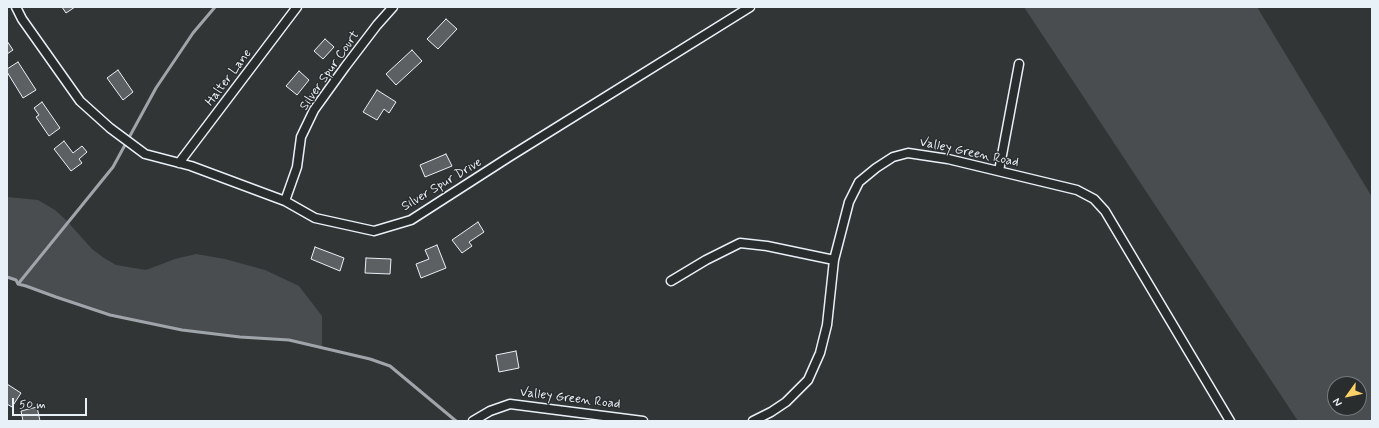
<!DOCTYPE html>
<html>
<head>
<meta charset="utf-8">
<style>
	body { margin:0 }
	#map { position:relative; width:1379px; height:428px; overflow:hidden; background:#323536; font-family:Mynerve,sans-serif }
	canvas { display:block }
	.frame { position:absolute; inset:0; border:8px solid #e8f1f8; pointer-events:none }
	.north { position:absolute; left:1327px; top:376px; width:40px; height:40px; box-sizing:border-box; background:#2a2d2e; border:1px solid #767b7f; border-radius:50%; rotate:237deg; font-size:11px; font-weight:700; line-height:16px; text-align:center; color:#e8f1f8 }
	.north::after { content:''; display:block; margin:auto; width:14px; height:18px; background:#ffd166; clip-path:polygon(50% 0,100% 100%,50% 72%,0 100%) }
	.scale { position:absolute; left:12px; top:398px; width:75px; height:18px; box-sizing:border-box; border:2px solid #e8f1f8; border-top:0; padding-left:5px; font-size:12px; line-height:14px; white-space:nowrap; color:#e8f1f8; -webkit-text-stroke:3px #2a2d2e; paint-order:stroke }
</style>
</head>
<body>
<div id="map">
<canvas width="1379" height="428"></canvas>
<div class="frame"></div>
<div class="north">N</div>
<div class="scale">50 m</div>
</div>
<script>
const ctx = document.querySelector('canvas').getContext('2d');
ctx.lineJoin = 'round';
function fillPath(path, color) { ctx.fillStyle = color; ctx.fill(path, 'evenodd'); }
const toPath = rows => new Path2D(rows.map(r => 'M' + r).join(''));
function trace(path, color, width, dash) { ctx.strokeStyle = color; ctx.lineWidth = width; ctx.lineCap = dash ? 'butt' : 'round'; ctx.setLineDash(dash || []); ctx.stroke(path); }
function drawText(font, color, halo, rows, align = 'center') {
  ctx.font = font + ' Mynerve,sans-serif'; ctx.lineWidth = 3; ctx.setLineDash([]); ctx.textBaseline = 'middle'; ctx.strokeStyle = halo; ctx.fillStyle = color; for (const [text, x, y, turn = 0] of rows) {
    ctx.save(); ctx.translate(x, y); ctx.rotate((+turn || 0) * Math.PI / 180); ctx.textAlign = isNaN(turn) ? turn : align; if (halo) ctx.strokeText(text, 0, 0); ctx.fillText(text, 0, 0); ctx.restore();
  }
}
const green = toPath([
	[1024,7,1257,7,1372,197,1372,421,1298,421],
	[1335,384,1359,384,1359,408,1335,408],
	[7,197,38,200,55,210,66,220,92,249,104,258,116,265,146,270,175,259,196,254,225,259,265,270,299,286,322,316,322,348,284,339,240,337,182,330,110,315,56,297,26,286,18,284,16,280,7,277]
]);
const stream = toPath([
	[7,277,16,280,18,284,26,286,56,297,110,315,182,330,240,337,289,340,370,359,390,366,456,421],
	[18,284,113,167,156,88,193,33,215,7]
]);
const building = toPath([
	[62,7,75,7,66,13,62,7],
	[446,19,457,29,438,49,427,39,446,19],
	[325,39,334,47,323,59,314,51,325,39],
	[7,41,13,50,7,54,7,41],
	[412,50,422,61,396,85,386,74,412,50],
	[18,62,36,90,23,98,7,72,7,69,18,62],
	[118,70,133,92,123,100,107,78,118,70],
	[299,71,309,80,297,95,286,86,299,71],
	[377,90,396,102,389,113,384,109,377,120,363,112,377,90],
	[42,102,60,128,49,136,36,117,39,115,34,108,42,102],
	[64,141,73,153,82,146,87,152,79,159,82,163,71,171,54,149,64,141],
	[446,154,452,166,425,177,420,165,446,154],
	[478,222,484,232,469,242,472,246,462,253,452,240,478,222],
	[437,245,446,268,421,278,416,264,429,259,425,250,437,245],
	[315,247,344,258,340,271,311,259,315,247],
	[366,258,391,259,390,274,365,273,366,258],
	[516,351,519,368,499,372,496,355,516,351],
	[7,384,21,393,12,407,7,404,7,384],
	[37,407,40,421,23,421,21,411,37,407]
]);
const street = toPath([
	[16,7,22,19,80,101,110,128,145,154,191,166,285,201,315,218,374,231,411,220,509,157,750,7],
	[179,163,297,7],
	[999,171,1019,64],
	[285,201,297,167,301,137,314,110,345,67,377,25,393,7],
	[671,281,706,260,740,243,767,246,834,260],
	[473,421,490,411,510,404,643,421],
	[753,421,771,412,786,402,808,380,820,353,827,325,834,260,849,202,859,182,876,168,893,157,908,153,948,159,1077,190,1094,199,1105,211,1230,421]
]);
const streetNames = [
	["Silver Spur Court",330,71,-55],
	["Halter Lane",229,78,-53],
	["Valley Green Road",969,153,12],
	["Silver Spur Drive",442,185,-31],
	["Valley Green Road",570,399,7]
];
fillPath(green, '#494d4f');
trace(stream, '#9fa5aa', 3);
fillPath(building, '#5c6063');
trace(building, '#e8f1f8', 1);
trace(street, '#e8f1f8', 11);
trace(street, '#2a2d2e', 8);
drawText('13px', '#e8f1f8', '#2a2d2e', streetNames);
</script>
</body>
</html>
